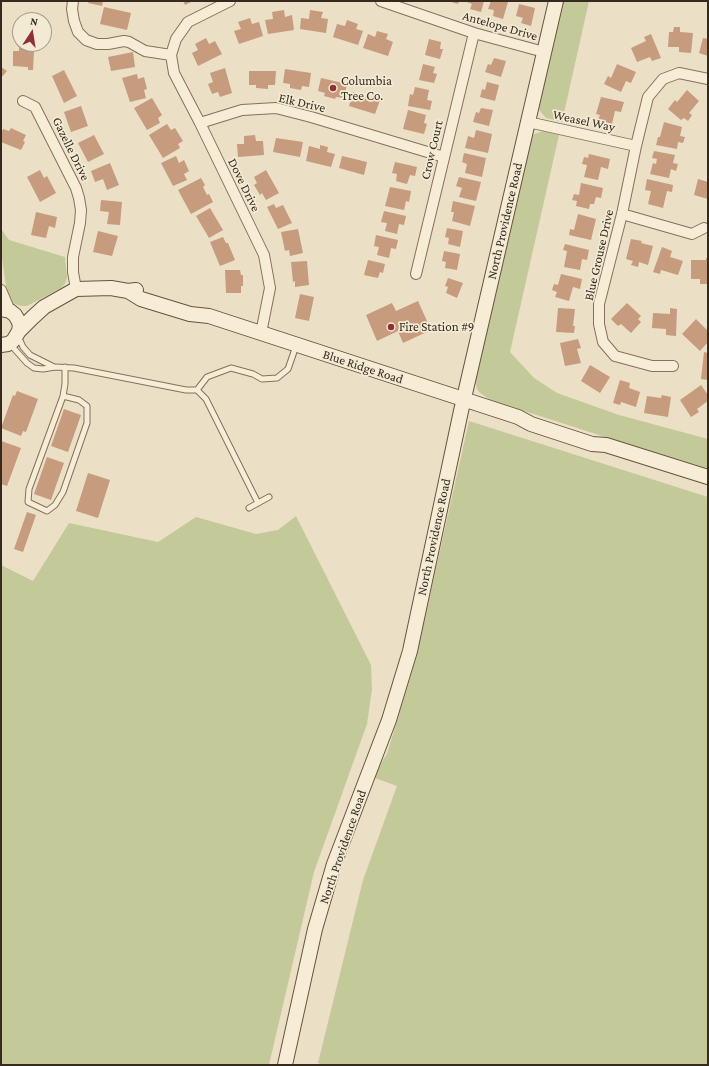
<!DOCTYPE html>
<html>
<head>
<meta charset="utf-8">
<style>
	body { margin:0 }
	#map { position:relative; width:709px; height:1066px; overflow:hidden; background:#ebdfc5; font-family:"Crimson Pro",serif }
	canvas { display:block }
	.frame { position:absolute; inset:0; border:2px solid #362a1f; pointer-events:none }
	.north { position:absolute; left:12px; top:12px; width:40px; height:40px; box-sizing:border-box; background:#f3ead4; border:1px solid #a79d8c; border-radius:50%; rotate:12deg; font-size:11px; font-weight:700; line-height:16px; text-align:center; color:#362a1f }
	.north::after { content:''; display:block; margin:auto; width:14px; height:18px; background:#903032; clip-path:polygon(50% 0,100% 100%,50% 72%,0 100%) }
</style>
</head>
<body>
<div id="map">
<canvas width="709" height="1066"></canvas>
<div class="frame"></div>
<div class="north">N</div>
</div>
<script>
const ctx = document.querySelector('canvas').getContext('2d');
ctx.lineJoin = 'round';
function fillPath(path, color) { ctx.fillStyle = color; ctx.fill(path, 'evenodd'); }
const toPath = rows => new Path2D(rows.map(r => 'M' + r).join(''));
function trace(path, color, width, dash) { ctx.strokeStyle = color; ctx.lineWidth = width; ctx.lineCap = dash ? 'butt' : 'round'; ctx.setLineDash(dash || []); ctx.stroke(path); }
function drawText(font, color, halo, rows, align = 'center') {
  ctx.font = font + ' "Crimson Pro",serif'; ctx.lineWidth = 3.5; ctx.setLineDash([]); ctx.textBaseline = 'middle'; ctx.strokeStyle = halo; ctx.fillStyle = color; for (const [text, x, y, turn = 0] of rows) {
    ctx.save(); ctx.translate(x, y); ctx.rotate((+turn || 0) * Math.PI / 180); ctx.textAlign = isNaN(turn) ? turn : align; if (halo) ctx.strokeText(text, 0, 0); ctx.fillText(text, 0, 0); ctx.restore();
  }
}
const green = toPath([
	[562,1,589,1,562,122,546,118,540,111,538,107],
	[544,131,559,135,510,352,534,378,557,393,619,415,708,439,708,470,490,400,479,392,477,389,475,377,530,140,534,134],
	[1,229,9,240,65,257,67,277,65,284,61,288,27,306,21,306,10,302,7,293,1,251],
	[469,421,708,497,708,1065,323,1065,318,1063,363,880,397,786,372,777,387,754,415,662],
	[296,516,371,665,372,689,367,724,314,872,269,1065,1,1065,1,565,33,581,69,523,158,542,196,517,256,534,278,530]
]);
const building = toPath([
	[89,1,103,1,102,6,88,3],
	[183,1,193,1,185,5],
	[448,1,459,1,458,4],
	[464,1,484,1,481,12,470,9,472,4],
	[491,1,508,2,503,19,493,16,494,10,488,9],
	[519,4,535,8,531,26,521,23,523,18,516,16],
	[104,7,131,13,127,30,100,24],
	[284,10,285,17,292,15,294,30,268,34,265,20,273,19,272,12],
	[310,10,323,12,321,18,328,19,326,33,300,29,301,18,309,19],
	[250,18,252,24,259,22,263,36,239,44,234,31,241,29,238,22],
	[347,20,358,24,356,29,363,31,358,45,333,37,337,24,345,26],
	[674,27,680,27,680,32,693,33,691,53,679,52,679,47,668,47,669,32,673,32],
	[377,31,388,34,386,39,393,42,388,56,363,48,368,34,375,37],
	[651,34,661,58,652,61,650,57,637,62,631,48,646,41,644,37],
	[206,38,209,44,215,41,222,54,198,66,192,53,198,50,195,44],
	[703,38,708,39,708,56,699,53],
	[429,39,441,42,440,49,443,49,440,59,425,55],
	[19,45,25,46,25,51,34,51,33,70,28,70,28,67,13,66,13,51,19,51],
	[133,52,135,67,111,71,108,57],
	[494,58,506,61,501,77,485,72,488,64,491,65],
	[423,64,435,67,433,73,437,74,434,83,419,80],
	[617,64,636,72,631,83,626,81,621,92,604,84,608,76,611,78],
	[1,67,7,71,1,78],
	[225,68,232,93,220,97,218,92,212,94,208,84,213,82,210,73],
	[285,69,311,73,309,87,302,86,301,90,290,88,290,84,283,83],
	[64,70,77,96,64,103,52,76],
	[249,71,276,71,275,85,268,85,268,89,256,88,256,85,249,85],
	[137,74,138,79,144,77,147,89,144,90,146,98,130,102,122,78],
	[321,78,347,84,344,98,336,97,335,99,324,96,325,93,318,91],
	[487,82,499,85,495,101,480,97,482,89,485,90],
	[415,87,429,90,427,100,432,101,430,110,408,106,410,94,413,95],
	[687,90,699,101,689,113,692,115,688,121,684,118,681,120,668,109,675,100,677,102],
	[353,92,380,100,375,114,349,106],
	[601,97,624,102,621,112,615,111,612,124,598,120,600,115,596,114],
	[152,98,162,115,158,118,160,123,147,130,134,108],
	[81,106,88,126,71,132,64,112],
	[481,108,493,110,489,126,473,122,476,112,479,113],
	[408,110,426,115,424,123,427,124,424,134,403,129],
	[664,122,682,127,680,136,685,137,683,143,678,142,677,149,656,145,658,137,660,137],
	[167,124,171,130,175,128,183,141,178,144,180,148,163,158,149,135],
	[11,128,26,135,23,141,25,142,21,150,1,142,1,133,3,129,9,131],
	[476,130,492,134,488,153,465,148,468,136,474,138],
	[94,135,104,154,88,162,78,143],
	[255,135,256,141,263,141,264,155,238,157,237,144,244,144,244,136],
	[276,138,303,142,300,157,273,152],
	[320,145,328,147,327,152,335,154,331,167,306,161,309,146,320,149],
	[654,151,675,155,673,163,678,164,676,171,671,169,669,178,650,174,653,163,656,164,657,159,652,158],
	[464,153,486,158,482,177,465,173,467,164,462,162],
	[589,154,610,159,608,169,601,167,598,180,584,177,587,165,582,164,584,157,588,158],
	[176,156,179,163,184,160,189,171,184,174,187,180,173,186,161,163],
	[342,156,367,162,364,175,339,168],
	[395,162,417,167,415,176,410,175,407,184,396,181,397,174,392,173],
	[110,163,119,185,107,190,103,179,95,182,91,171],
	[40,170,44,178,47,176,56,193,40,202,27,177],
	[266,170,279,193,266,200,262,193,260,195,254,185,257,183,254,177],
	[459,177,481,182,476,201,459,197,462,188,456,186],
	[201,178,205,185,203,187,207,195,209,194,213,202,191,214,178,190],
	[647,179,673,185,672,192,667,191,663,208,648,204,651,191,645,190],
	[698,179,708,182,708,199,694,195],
	[581,183,603,188,601,198,596,197,594,204,590,204,589,209,576,206,577,201,572,200,574,194,579,195],
	[390,187,411,191,409,202,406,201,404,210,385,206],
	[101,200,122,202,120,225,107,224,109,212,100,211],
	[453,201,475,206,470,226,452,221,454,212,451,212],
	[274,204,276,208,283,205,292,223,278,229,267,207],
	[210,208,223,230,209,238,196,216],
	[384,211,406,216,404,225,399,224,397,234,385,231,387,223,381,222],
	[36,212,57,217,55,228,49,226,46,238,31,235],
	[578,214,596,219,591,240,569,235,570,229,574,230],
	[447,228,463,231,460,247,448,244,449,238,445,237],
	[298,229,303,253,290,256,289,250,285,251,281,232],
	[98,231,118,236,112,256,93,252],
	[376,235,398,240,396,249,391,248,389,258,377,255,379,247,374,246],
	[223,237,226,243,228,243,235,260,220,266,210,242],
	[631,239,642,241,641,243,653,246,648,265,639,262,638,267,631,265,633,261,626,259],
	[565,244,589,250,587,260,582,259,580,270,564,267,567,251,563,250],
	[662,247,672,251,670,257,683,261,678,275,661,270,660,274,653,272],
	[444,251,460,254,457,270,445,268,446,262,442,261],
	[706,258,708,258,707,284,700,284,700,279,691,279,691,260,706,260],
	[368,260,385,264,383,273,380,272,378,278,364,275],
	[307,261,309,285,295,287,295,281,293,282,291,262],
	[225,270,240,270,241,275,243,275,243,286,241,286,241,293,226,293],
	[561,274,582,279,580,289,573,287,569,301,555,297,557,292,552,290,554,284,558,285],
	[448,278,463,283,457,298,446,293,448,287,445,286],
	[300,294,314,297,309,321,295,318],
	[418,301,431,330,403,343,398,331,377,341,366,315,392,303,396,311],
	[627,303,641,316,638,319,641,322,631,333,621,324,618,326,611,319],
	[558,308,575,309,573,326,575,326,574,333,556,332],
	[670,308,677,309,676,336,666,335,666,329,652,328,653,313,670,314],
	[696,319,708,331,708,342,700,351,682,334],
	[578,339,581,348,577,349,581,363,565,366,560,343],
	[704,352,708,353,708,380,701,379],
	[590,365,610,377,600,393,581,381],
	[620,380,630,383,629,388,640,392,636,407,621,402,620,405,613,403],
	[701,385,708,395,708,401,697,409,699,412,691,417,680,400],
	[17,391,38,399,26,432,23,431,21,436,1,428,13,395,15,396],
	[662,395,671,397,668,417,644,413,647,396,661,398],
	[64,409,81,415,68,452,51,446],
	[1,441,21,448,7,486,1,484],
	[47,457,64,463,51,500,34,494],
	[88,473,110,480,98,518,76,511],
	[27,512,36,515,23,552,14,549]
]);
const lane = toPath([
	[18,336,23,347,30,355,54,367],
	[10,344,27,363,34,368,43,369,55,367,74,368,186,390,197,390,207,377,231,368,253,374,262,379,277,378,288,369,296,346],
	[197,390,206,399,258,503,269,497],
	[63,396,79,400,87,406,87,423,63,492,55,505,47,511,28,502,29,489,62,399,63,396,65,384,65,367],
	[249,508,258,503]
]);
const street = toPath([
	[73,1,72,9,74,21,78,32,86,40,97,44,108,44,124,41,129,42,145,51,171,55],
	[230,1,188,22,176,39,171,55,174,73,200,123,264,255,270,288,261,333],
	[381,1,474,33,544,52],
	[23,101,35,107,76,188,79,198,81,210,80,223,73,257,73,272,76,289],
	[528,122,636,146],
	[200,123,242,110,276,108,311,117,444,157],
	[622,214,692,234,704,228],
	[416,274,474,33],
	[1,290,10,311],
	[673,366,652,366,615,356,603,342,599,324,599,304,622,214,636,146,648,97,663,79,679,73,708,79]
]);
const secondary = toPath([
	[128,291,141,299,190,314,209,316,518,417,531,424,592,444,606,445,708,477],
	[1,309,10,311,15,315,18,320,20,325,19,331,13,341,8,344,1,345],
	[19,331,32,318,44,307,76,289,111,288,128,291,136,290],
	[285,1065,315,929,334,864,389,720,410,651,461,411,556,1]
]);
const markers = [
	[333,88,4,"#903032"],
	[391,327,4,"#903032"]
];
const streetNames = [
	["Antelope Drive",500,26,16],
	["Elk Drive",302,103,13],
	["Weasel Way",584,121,12],
	["Gazelle Drive",71,149,64],
	["Crow Court",432,150,-77],
	["Dove Drive",244,185,64],
	["North Providence Road",505,221,-77],
	["Blue Grouse Drive",599,255,-77],
	["Blue Ridge Road",363,367,18],
	["North Providence Road",434,537,-78],
	["North Providence Road",343,847,-71]
];
const poiNames = [
	["Columbia",341,81],
	["Tree Co.",341,96],
	["Fire Station #9",399,327]
];
fillPath(green, '#c4c999');
fillPath(building, '#c79b7d');
trace(lane, '#85715c', 7);
trace(street, '#85715c', 12);
trace(secondary, '#67533f', 16);
trace(lane, '#f7edd7', 5);
trace(street, '#f7edd7', 10);
trace(secondary, '#f7edd7', 14);
for (const [x, y, r, color] of markers) { const dot = new Path2D(); dot.arc(x, y, r, 0, 2 * Math.PI); ctx.fillStyle = color; ctx.fill(dot); trace(dot, '#f3ead4', 1.5); }
drawText('13px', '#362a1f', '#f3ead4', streetNames);
drawText('13px', '#362a1f', '#f3ead4', poiNames, 'left');
</script>
</body>
</html>
